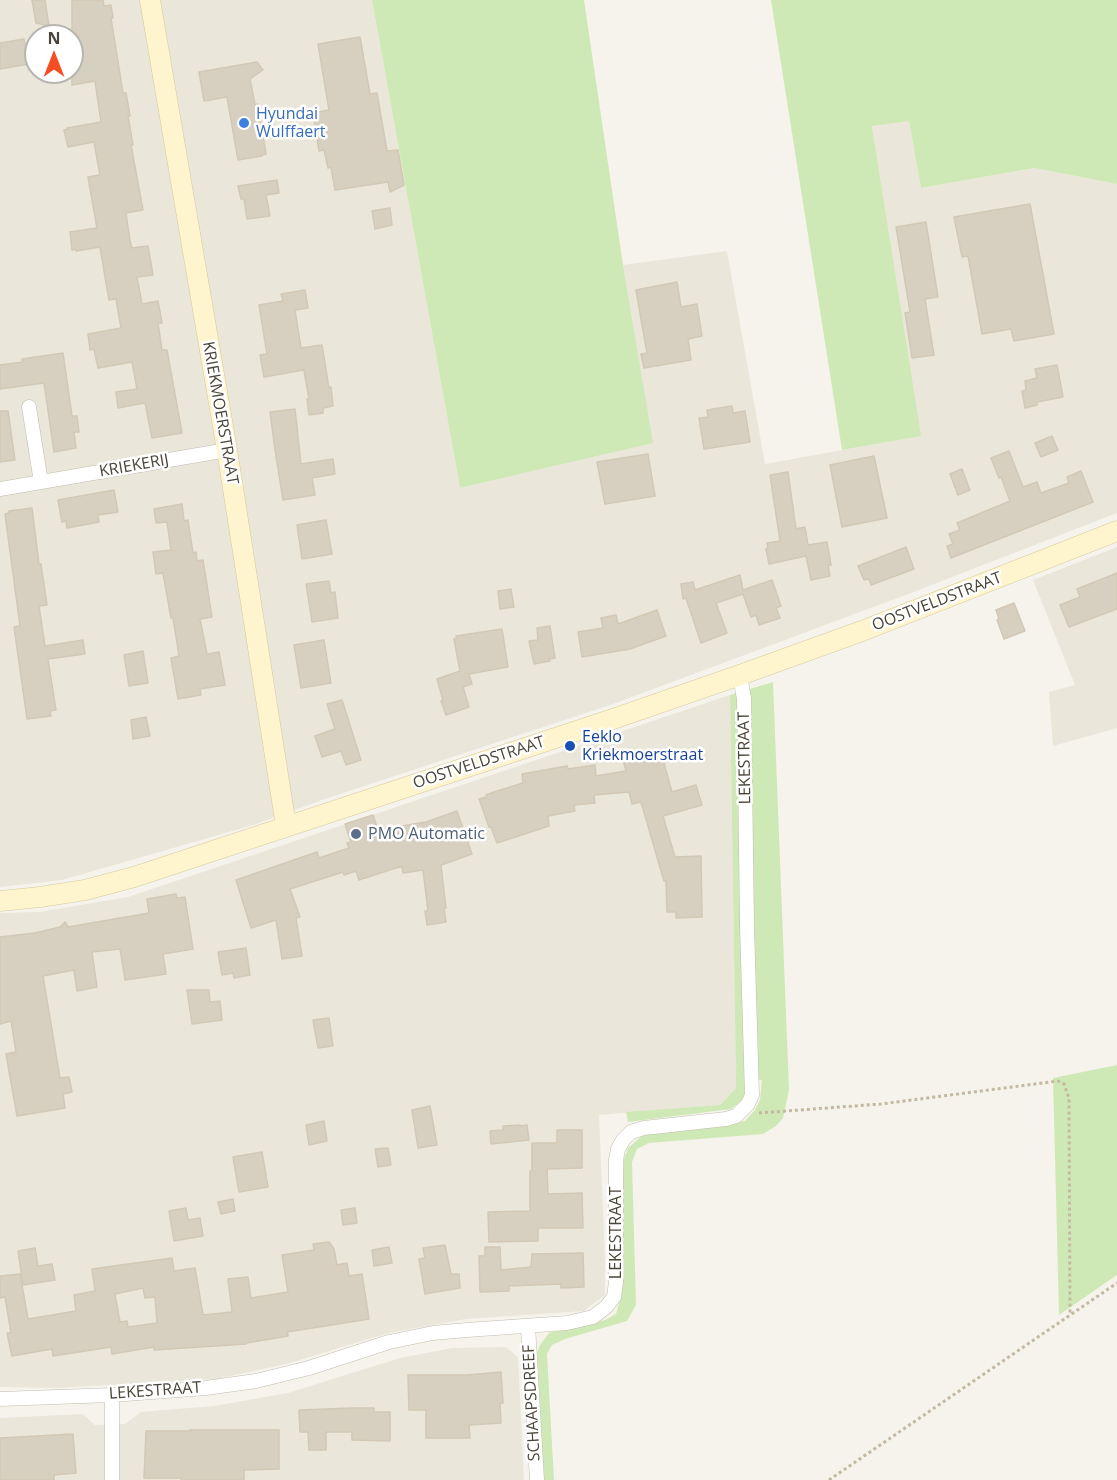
<!DOCTYPE html>
<html>
<head>
<meta charset="utf-8">
<style>
	body { margin:0 }
	#map { position:relative; width:1117px; height:1480px; overflow:hidden; background:#f6f3ec; font-family:"Open Sans",sans-serif }
	canvas { display:block }
	.north { position:absolute; left:24px; top:24px; width:60px; height:60px; box-sizing:border-box; background:#fff; border:2px solid #b7b5b0; border-radius:50%; rotate:0deg; font-size:16px; font-weight:700; line-height:24px; text-align:center; color:#4b4539 }
	.north::after { content:''; display:block; margin:auto; width:21px; height:27px; background:#f74d22; clip-path:polygon(50% 0,100% 100%,50% 72%,0 100%) }
</style>
</head>
<body>
<div id="map">
<canvas width="1117" height="1480"></canvas>
<div class="north">N</div>
</div>
<script>
const ctx = document.querySelector('canvas').getContext('2d');
ctx.lineJoin = 'round';
function fillPath(path, color) { ctx.fillStyle = color; ctx.fill(path, 'evenodd'); }
const toPath = rows => new Path2D(rows.map(r => 'M' + r).join(''));
function trace(path, color, width, dash) { ctx.strokeStyle = color; ctx.lineWidth = width; ctx.lineCap = dash ? 'butt' : 'round'; ctx.setLineDash(dash || []); ctx.stroke(path); }
function drawText(font, color, halo, rows, align = 'center') {
  ctx.font = font + ' "Open Sans",sans-serif'; ctx.lineWidth = 5; ctx.setLineDash([]); ctx.textBaseline = 'middle'; ctx.strokeStyle = halo; ctx.fillStyle = color; for (const [text, x, y, turn = 0] of rows) {
    ctx.save(); ctx.translate(x, y); ctx.rotate((+turn || 0) * Math.PI / 180); ctx.textAlign = isNaN(turn) ? turn : align; if (halo) ctx.strokeText(text, 0, 0); ctx.fillText(text, 0, 0); ctx.restore();
  }
}
const residential = toPath([
	[0,0,372,0,460,488,652,443,623,265,727,251,765,464,920,436,872,125,909,120,921,188,1034,168,1117,184,1117,513,911,593,613,704,322,800,253,825,62,880,0,887],
	[36,36,72,36,72,72,36,72],
	[1117,547,1117,728,1053,746,1049,692,1075,685,1033,580],
	[730,695,736,1088,720,1105,599,1115,605,1260,605,1295,584,1311,466,1319,389,1333,286,1364,217,1379,57,1388,0,1387,0,913,40,912,128,897],
	[506,1347,518,1357,524,1480,0,1480,0,1418,83,1414,95,1425,125,1424,141,1412,214,1406,288,1393,400,1358,452,1348]
]);
const green = toPath([
	[372,0,584,0,623,265,653,443,460,488],
	[771,0,1117,0,1117,184,1034,168,921,188,909,121,872,126,921,436,842,450],
	[773,682,789,1090,783,1118,776,1126,763,1134,649,1143,637,1149,632,1162,636,1305,627,1321,565,1339,552,1345,547,1354,554,1480,544,1480,537,1352,540,1345,549,1333,605,1320,616,1314,622,1294,622,1191,624,1159,628,1148,643,1135,654,1133,716,1126,745,1121,755,1110,760,1100,762,1080,748,1081,745,1098,731,1109,628,1122,626,1112,720,1105,736,1088,730,695],
	[1117,1065,1117,1275,1059,1315,1053,1078]
]);
const building = toPath([
	[32,0,45,0,49,26,36,23,32,0],
	[72,0,103,0,104,6,111,5,113,18,111,18,123,93,126,93,130,116,128,116,133,145,131,145,143,210,126,213,130,241,132,248,148,246,153,275,137,277,142,304,158,301,162,323,158,323,162,350,167,350,182,433,152,438,145,403,118,408,116,392,137,389,132,362,98,368,94,349,90,350,88,334,121,328,116,299,109,300,100,247,76,251,76,249,72,250,70,232,97,228,88,177,100,175,94,142,68,147,64,130,68,129,67,128,101,122,95,81,72,85,72,0],
	[360,37,370,94,377,93,387,151,398,150,404,185,390,192,388,182,335,190,331,167,328,168,324,150,319,151,313,113,329,110,318,44,360,37],
	[24,39,29,64,0,69,0,43,24,39],
	[257,62,263,70,250,79,255,105,258,104,266,154,262,155,262,156,238,160,227,97,204,101,199,72,257,62],
	[277,180,279,193,266,195,270,216,247,219,244,199,241,199,238,186,277,180],
	[1030,204,1054,334,1014,341,1011,329,982,334,968,256,962,257,954,217,1030,204],
	[390,208,392,225,375,229,372,211,390,208],
	[926,222,938,297,925,299,934,355,912,358,905,313,910,312,896,227,926,222],
	[677,282,681,307,697,304,702,336,688,339,691,360,644,368,641,354,647,353,636,290,677,282],
	[305,290,308,308,295,310,301,348,322,345,329,388,331,387,333,406,323,408,323,413,309,415,307,399,309,399,304,370,264,377,260,355,267,354,259,305,283,301,281,294,305,290],
	[63,353,72,416,77,416,79,432,74,432,76,448,54,452,44,383,0,389,0,365,23,362,22,359,63,353],
	[1057,365,1063,397,1037,402,1037,405,1025,408,1022,391,1026,390,1025,381,1037,378,1035,369,1057,365],
	[732,406,733,413,745,411,750,442,704,449,699,418,708,417,707,410,732,406],
	[295,409,301,464,333,459,335,474,312,478,315,495,283,500,275,450,270,412,295,409],
	[0,411,8,411,15,460,0,462,0,411],
	[1052,436,1058,450,1041,457,1035,443,1052,436],
	[1009,451,1023,487,1037,482,1041,493,1069,483,1067,477,1081,471,1093,502,951,558,947,546,953,544,949,534,960,530,957,523,1010,501,1001,477,999,478,991,458,1009,451],
	[648,454,655,496,605,504,597,462,648,454],
	[874,456,887,518,842,527,830,465,874,456],
	[962,469,970,490,958,495,950,474,962,469],
	[788,472,796,529,805,527,808,545,827,542,831,565,828,565,830,576,811,580,806,556,769,564,766,549,768,548,767,543,780,541,770,475,788,472],
	[114,490,118,512,98,515,99,522,67,528,66,521,62,522,58,500,114,490],
	[182,504,184,521,188,520,193,553,196,552,197,561,203,560,212,617,200,619,207,654,219,652,225,685,200,689,201,695,178,699,171,658,179,656,173,618,171,618,163,573,156,574,153,552,171,550,167,522,156,523,154,509,182,504],
	[32,508,39,564,41,564,47,605,39,606,45,646,83,640,85,654,48,659,56,710,50,711,51,716,27,719,14,627,20,626,5,514,9,513,9,511,32,508],
	[326,520,332,554,302,559,297,525,326,520],
	[906,547,914,569,871,585,869,579,864,580,858,566,906,547],
	[1117,573,1117,609,1069,627,1060,605,1080,597,1077,589,1117,573],
	[740,575,743,590,772,580,781,606,776,608,780,618,759,625,756,615,751,617,743,594,716,603,727,633,701,643,686,598,683,599,681,584,693,582,695,590,740,575],
	[329,581,331,593,335,592,338,618,312,622,306,584,329,581],
	[511,589,514,607,500,609,498,591,511,589],
	[1014,603,1025,631,1004,639,997,620,999,619,996,610,1014,603],
	[657,610,666,636,630,649,582,657,578,632,603,628,601,618,616,615,618,624,657,610],
	[550,626,555,658,549,659,550,661,534,664,529,641,538,640,537,628,550,626],
	[502,629,508,667,469,674,472,684,463,687,469,707,446,715,441,701,443,700,437,679,460,671,454,639,457,638,456,636,502,629],
	[324,640,331,683,301,688,294,645,324,640],
	[143,651,148,683,129,686,124,655,143,651],
	[342,700,361,760,346,765,341,751,322,757,315,736,335,729,327,704,342,700],
	[146,717,150,736,133,739,131,720,146,717],
	[660,749,672,792,696,785,702,805,663,816,675,857,701,856,702,917,676,918,676,912,667,912,666,880,664,881,641,802,632,804,629,792,594,795,595,803,574,805,575,811,548,816,549,826,497,843,491,827,489,827,479,799,487,797,486,795,494,792,523,783,522,774,567,766,568,769,595,765,596,776,626,771,623,760,660,749],
	[457,811,472,854,441,865,446,908,444,908,446,922,427,925,425,911,428,911,423,870,403,873,402,866,359,880,356,871,344,875,343,872,290,889,300,917,296,918,302,956,282,959,276,920,251,928,236,880,317,852,319,858,349,848,347,843,351,842,345,824,373,815,378,830,426,822,457,811],
	[176,894,177,898,185,897,193,949,163,954,166,974,125,980,120,949,92,952,97,987,77,991,74,970,43,976,60,1078,69,1077,72,1092,63,1094,65,1108,17,1116,6,1054,16,1052,11,1021,0,1024,0,937,35,933,60,927,65,922,68,927,149,913,147,899,176,894],
	[246,948,250,975,234,978,233,973,222,975,218,952,246,948],
	[187,990,209,990,210,1002,220,1001,222,1020,192,1024,187,990],
	[329,1018,333,1046,318,1048,313,1020,329,1018],
	[430,1106,437,1145,418,1148,412,1110,430,1106],
	[324,1121,327,1141,309,1145,306,1125,324,1121],
	[520,1125,520,1126,527,1125,529,1140,491,1144,490,1131,503,1130,503,1126,520,1125],
	[557,1130,582,1130,582,1168,547,1169,548,1194,582,1193,583,1228,538,1228,538,1241,489,1242,488,1212,530,1211,530,1171,532,1171,532,1143,557,1143,557,1130],
	[388,1148,391,1165,378,1167,375,1149,388,1148],
	[262,1152,268,1187,239,1192,233,1157,262,1152],
	[233,1199,235,1211,221,1214,218,1202,233,1199],
	[186,1208,188,1220,200,1218,203,1236,174,1241,169,1211,186,1208],
	[355,1208,357,1223,343,1225,341,1210,355,1208],
	[329,1242,334,1249,337,1265,347,1263,349,1276,362,1274,369,1319,287,1332,288,1336,246,1343,246,1344,154,1350,154,1347,112,1354,111,1347,53,1356,52,1349,12,1356,7,1333,11,1333,5,1297,0,1298,0,1276,20,1274,28,1319,76,1311,74,1295,95,1291,92,1269,172,1258,174,1271,195,1268,203,1315,232,1312,228,1279,248,1277,251,1298,288,1292,282,1255,314,1250,313,1244,329,1242],
	[143,1288,145,1298,155,1297,157,1323,128,1327,127,1321,120,1322,115,1294,143,1288],
	[445,1245,451,1274,459,1274,460,1288,425,1294,419,1259,425,1258,423,1248,445,1245],
	[389,1247,392,1263,374,1266,372,1250,389,1247],
	[485,1247,500,1247,501,1270,531,1267,532,1254,583,1253,584,1287,561,1288,561,1284,509,1286,509,1291,480,1292,479,1256,485,1256,485,1247],
	[35,1248,38,1266,52,1264,55,1280,23,1285,18,1251,35,1248],
	[501,1372,503,1403,500,1403,501,1423,469,1425,470,1438,426,1438,426,1410,409,1410,408,1375,467,1375,501,1372],
	[352,1408,374,1408,374,1412,390,1412,390,1441,352,1440,352,1432,326,1432,326,1450,309,1450,308,1432,300,1432,299,1410,352,1408],
	[190,1430,279,1430,279,1469,244,1470,244,1480,181,1480,181,1478,144,1478,146,1431,190,1431,190,1430],
	[73,1434,76,1473,54,1475,54,1480,0,1480,0,1438,73,1434]
]);
const path = toPath([
	[759,1113,881,1104,1058,1081,1064,1084,1069,1098,1070,1314],
	[829,1480,1117,1283]
]);
const street = toPath([
	[29,407,41,482],
	[0,489,227,450],
	[528,1326,537,1480],
	[0,1399,112,1395,206,1388,256,1381,309,1368,389,1342,433,1333,467,1330,567,1323,593,1317,606,1307,614,1297,616,1282,616,1160,618,1149,623,1140,631,1132,644,1128,726,1119,736,1116,748,1104,752,1095,747,925,744,699,740,675],
	[112,1480,112,1395]
]);
const secondary = toPath([
	[150,0,227,450,286,826],
	[0,901,40,897,85,890,134,877,613,719,740,675,862,631,1117,531]
]);
const markers = [
	[244,123,6,"#3f7fe0"],
	[570,746,6,"#1a4fb4"],
	[356,834,6,"#5c6f8a"]
];
const shopNames = [
	["Hyundai",256,114],
	["Wulffaert",256,132]
];
const streetNames = [
	["KRIEKMOERSTRAAT",220,413,80],
	["KRIEKERIJ",134,466,-10],
	["OOSTVELDSTRAAT",937,602,-21],
	["LEKESTRAAT",745,758,-91],
	["OOSTVELDSTRAAT",479,763,-18],
	["LEKESTRAAT",616,1233,-90],
	["LEKESTRAAT",155,1391,-4],
	["SCHAAPSDREEF",532,1403,-93]
];
const transitNames = [
	["Eeklo",582,737],
	["Kriekmoerstraat",582,755]
];
const serviceNames = [
	["PMO Automatic",368,834]
];
fillPath(residential, '#eae6da');
fillPath(green, '#cfe9b6');
fillPath(building, '#d7d0c1');
trace(building, '#d2c8b5', 1.5);
trace(street, '#c1bcae', 15);
trace(secondary, '#d5c99c', 21);
trace(path, '#c3b8a0', 3, [3, 3]);
trace(street, '#fff', 14);
trace(secondary, '#fef5ce', 20);
for (const [x, y, r, color] of markers) { const dot = new Path2D(); dot.arc(x, y, r, 0, 2 * Math.PI); ctx.fillStyle = color; ctx.fill(dot); trace(dot, '#fff', 2); }
drawText('16px', '#366cbe', '#fff', shopNames, 'left');
drawText('16px', '#4b4539', '#fff', streetNames);
drawText('16px', '#164399', '#fff', transitNames, 'left');
drawText('16px', '#4e5e75', '#fff', serviceNames, 'left');
</script>
</body>
</html>
